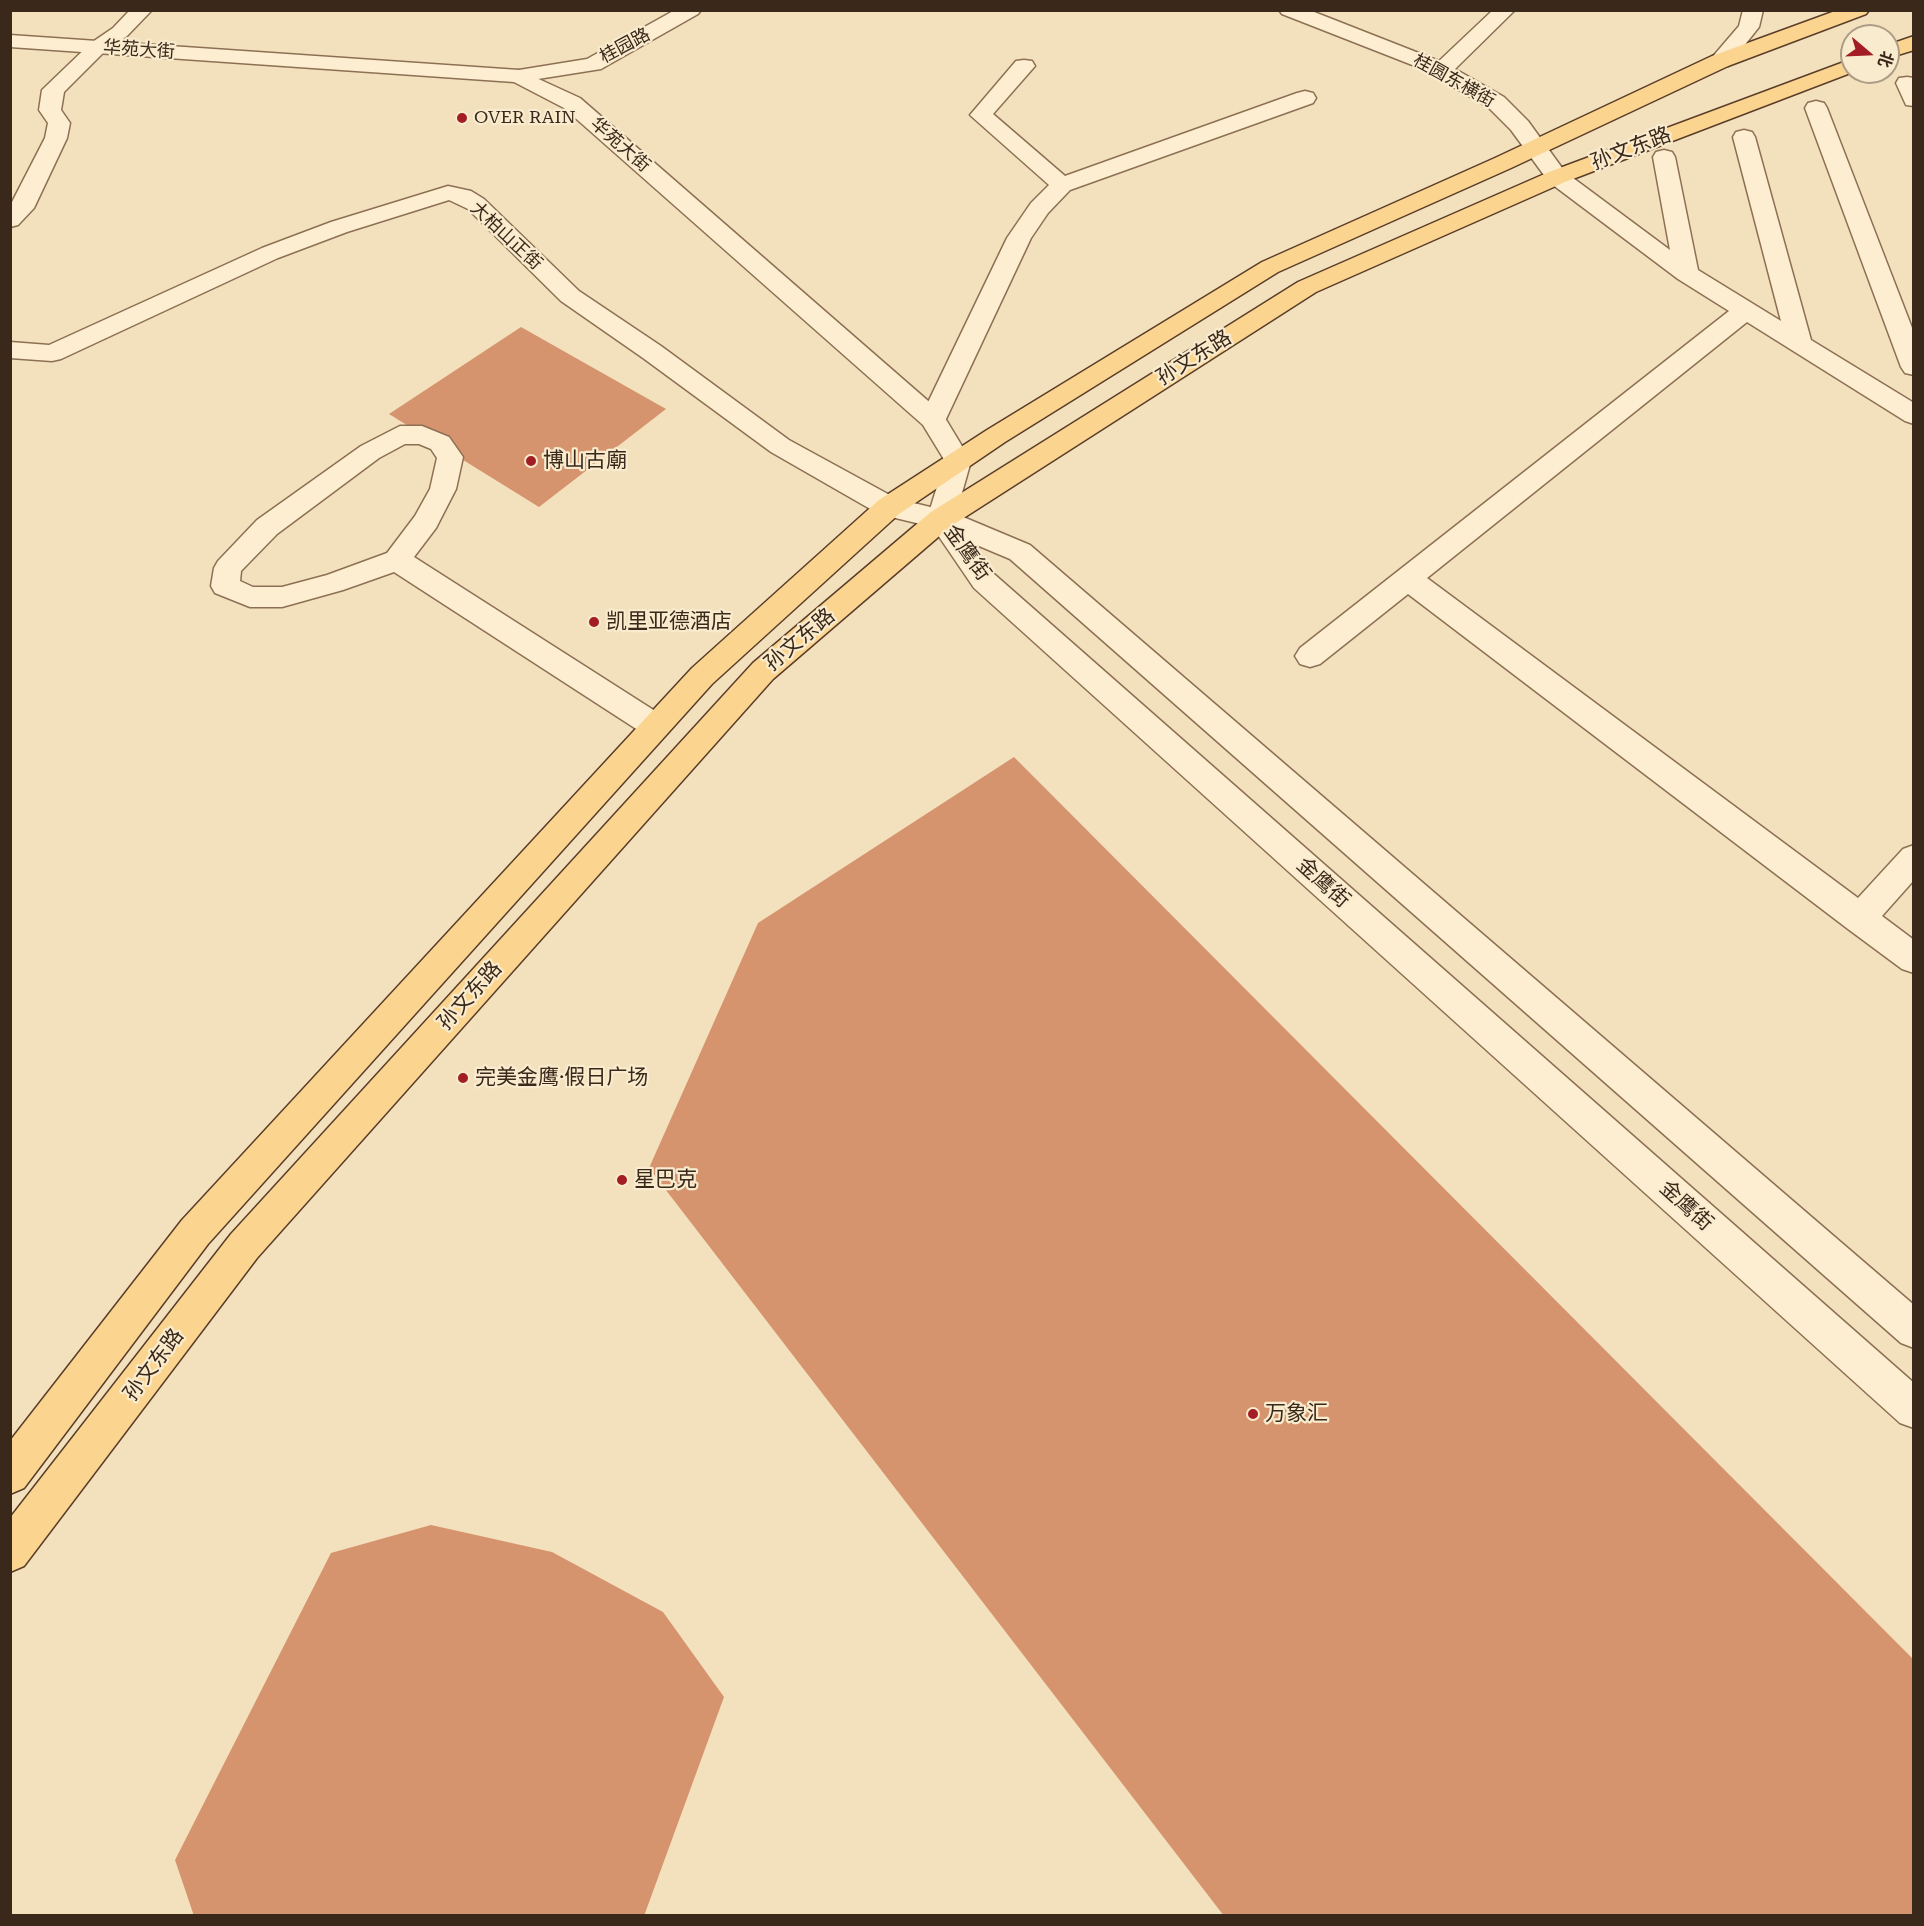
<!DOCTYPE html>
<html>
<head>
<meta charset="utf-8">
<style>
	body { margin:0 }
	#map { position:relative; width:1924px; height:1926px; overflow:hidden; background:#f3e0bd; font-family:"Roboto Serif","Noto Sans SC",serif }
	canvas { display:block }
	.frame { position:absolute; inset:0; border:12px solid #3a281b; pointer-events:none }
	.north { position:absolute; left:1840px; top:24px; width:60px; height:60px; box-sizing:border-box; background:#f9ebcd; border:2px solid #ad9d86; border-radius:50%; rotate:109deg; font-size:16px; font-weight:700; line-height:24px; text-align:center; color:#3a281b }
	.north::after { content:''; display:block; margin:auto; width:21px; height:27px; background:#a21d24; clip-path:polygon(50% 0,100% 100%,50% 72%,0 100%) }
</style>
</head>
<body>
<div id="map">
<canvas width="1924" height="1926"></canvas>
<div class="frame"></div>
<div class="north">北</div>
</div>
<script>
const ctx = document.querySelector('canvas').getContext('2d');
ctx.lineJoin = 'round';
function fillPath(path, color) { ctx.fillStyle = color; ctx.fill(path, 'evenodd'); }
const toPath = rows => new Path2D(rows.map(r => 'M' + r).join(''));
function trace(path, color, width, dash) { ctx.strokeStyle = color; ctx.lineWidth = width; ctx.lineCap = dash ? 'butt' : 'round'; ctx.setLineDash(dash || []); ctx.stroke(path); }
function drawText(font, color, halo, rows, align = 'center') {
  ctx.font = font + ' "Roboto Serif","Noto Sans SC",serif'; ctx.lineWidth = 4.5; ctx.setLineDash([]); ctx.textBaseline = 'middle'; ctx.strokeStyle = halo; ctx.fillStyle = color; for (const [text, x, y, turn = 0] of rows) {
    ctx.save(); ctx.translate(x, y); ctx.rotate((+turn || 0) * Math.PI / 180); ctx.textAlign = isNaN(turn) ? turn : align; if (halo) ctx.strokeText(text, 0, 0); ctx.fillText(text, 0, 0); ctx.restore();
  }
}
const building = toPath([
	[521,327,666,409,539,507,389,414],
	[1014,757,1914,1660,1914,1916,1224,1916,649,1168,758,923],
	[431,1525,552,1552,663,1612,724,1697,644,1916,194,1916,175,1860,331,1553]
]);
const minor = toPath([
	[130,10,152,10,127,36,105,51,64,92,61,110,70,123,67,138,34,208,18,225,10,227,10,206,45,138,48,123,39,110,42,90,91,43,113,28,130,10],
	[675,10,701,10,698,14,601,69,519,82,511,81,508,76,511,71,519,70,587,59,675,10],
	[1279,10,1309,10,1439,61,1493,10,1515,10,1455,69,1504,97,1528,121,1565,172,1670,250,1653,157,1656,152,1664,150,1672,152,1675,157,1698,270,1781,321,1733,137,1736,132,1744,130,1752,132,1755,137,1811,340,1914,403,1914,424,1905,421,1747,322,1427,578,1858,898,1903,849,1914,845,1914,880,1882,916,1914,940,1914,973,1902,969,1848,929,1408,594,1320,664,1310,667,1300,664,1295,656,1300,648,1729,311,1678,279,1549,182,1511,130,1488,107,1420,68,1282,14,1279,10],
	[1024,60,1032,61,1035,66,993,114,1065,176,1297,93,1305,91,1313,93,1316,98,1313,103,1070,190,1048,213,1031,238,946,419,942,425,933,428,924,425,920,419,1007,238,1031,203,1049,185,970,115,1016,61,1024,60],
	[1907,77,1914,78,1914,106,1906,105,1896,83,1899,78,1907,77],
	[1816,101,1824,103,1827,108,1914,333,1914,375,1905,373,1901,367,1805,108,1808,103,1816,101],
	[448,186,471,191,484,199,579,291,661,346,789,440,897,499,951,512,955,519,951,526,941,529,879,514,771,452,643,358,561,301,468,209,449,200,347,232,278,258,61,359,52,361,10,358,10,342,49,345,262,248,331,222,448,186],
	[400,426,422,426,449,437,463,457,456,489,436,528,414,557,666,718,670,726,666,734,655,738,644,734,394,572,343,590,282,607,250,607,215,593,211,586,214,568,218,561,257,520,361,446,400,426],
	[405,444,419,444,431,449,437,458,430,489,415,516,387,553,327,575,282,587,253,587,240,581,241,571,277,534,379,458,405,444]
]);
const tertiary = toPath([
	[1743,10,1763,10,1759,27,1728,66,1720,67,1712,66,1709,61,1739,26,1743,10],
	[10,35,519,70,580,98,942,413,971,461,956,514,1030,545,1914,1305,1914,1348,1901,1343,1010,559,972,543,994,574,1914,1383,1914,1428,1900,1423,974,588,927,519,945,461,923,425,564,108,514,82,10,47,10,35]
]);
const primary = toPath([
	[1838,10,1869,10,1866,14,1728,66,1511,168,1278,272,1005,442,899,514,712,684,208,1244,24,1488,10,1494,10,1441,182,1220,692,668,879,500,987,430,1262,262,1495,158,1712,56,1838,10],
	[1914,36,1914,50,1888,58,1888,45,1914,36],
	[1852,59,1853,72,1565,182,1316,292,951,526,773,679,257,1258,24,1566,10,1572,10,1518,231,1234,753,663,931,512,1298,282,1549,172,1852,59]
]);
const markers = [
	[462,118,6,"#a21d24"],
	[531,461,6,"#a21d24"],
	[594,622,6,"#a21d24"],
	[463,1078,6,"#a21d24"],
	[622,1180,6,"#a21d24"],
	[1253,1414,6,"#a21d24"]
];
const farStreetnames = [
	["桂园路",625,46,-28],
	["华苑大街",139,50,4],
	["桂圆东横街",1454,81,29],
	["华苑大街",620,145,41],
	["大柏山正街",506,236,43]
];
const farPoinames = [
	["OVER RAIN",474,118]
];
const streetNames = [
	["孙文东路",1631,149,-21],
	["孙文东路",1194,358,-32],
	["金鹰街",967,553,54],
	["孙文东路",800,640,-40],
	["金鹰街",1323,883,42],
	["孙文东路",470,996,-48],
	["金鹰街",1686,1206,42],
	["孙文东路",154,1365,-53]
];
const poiNames = [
	["博山古廟",543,461],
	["凯里亚德酒店",606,622],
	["完美金鹰·假日广场",475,1078],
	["星巴克",634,1180],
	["万象汇",1265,1414]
];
fillPath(building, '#d5946e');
trace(minor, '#8d7054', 3);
trace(tertiary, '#8d7054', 3);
trace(primary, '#5a3d29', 3);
fillPath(minor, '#fdeed1');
fillPath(tertiary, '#fdeed1');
fillPath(primary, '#fbd590');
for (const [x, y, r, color] of markers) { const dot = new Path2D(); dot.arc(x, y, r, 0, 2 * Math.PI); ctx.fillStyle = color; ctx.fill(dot); trace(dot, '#f9ebcd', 2); }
drawText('18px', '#3a281b', '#f9ebcd', farStreetnames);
drawText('18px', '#3a281b', '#f9ebcd', farPoinames, 'left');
drawText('21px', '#3a281b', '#f9ebcd', streetNames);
drawText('21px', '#3a281b', '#f9ebcd', poiNames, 'left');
</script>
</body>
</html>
